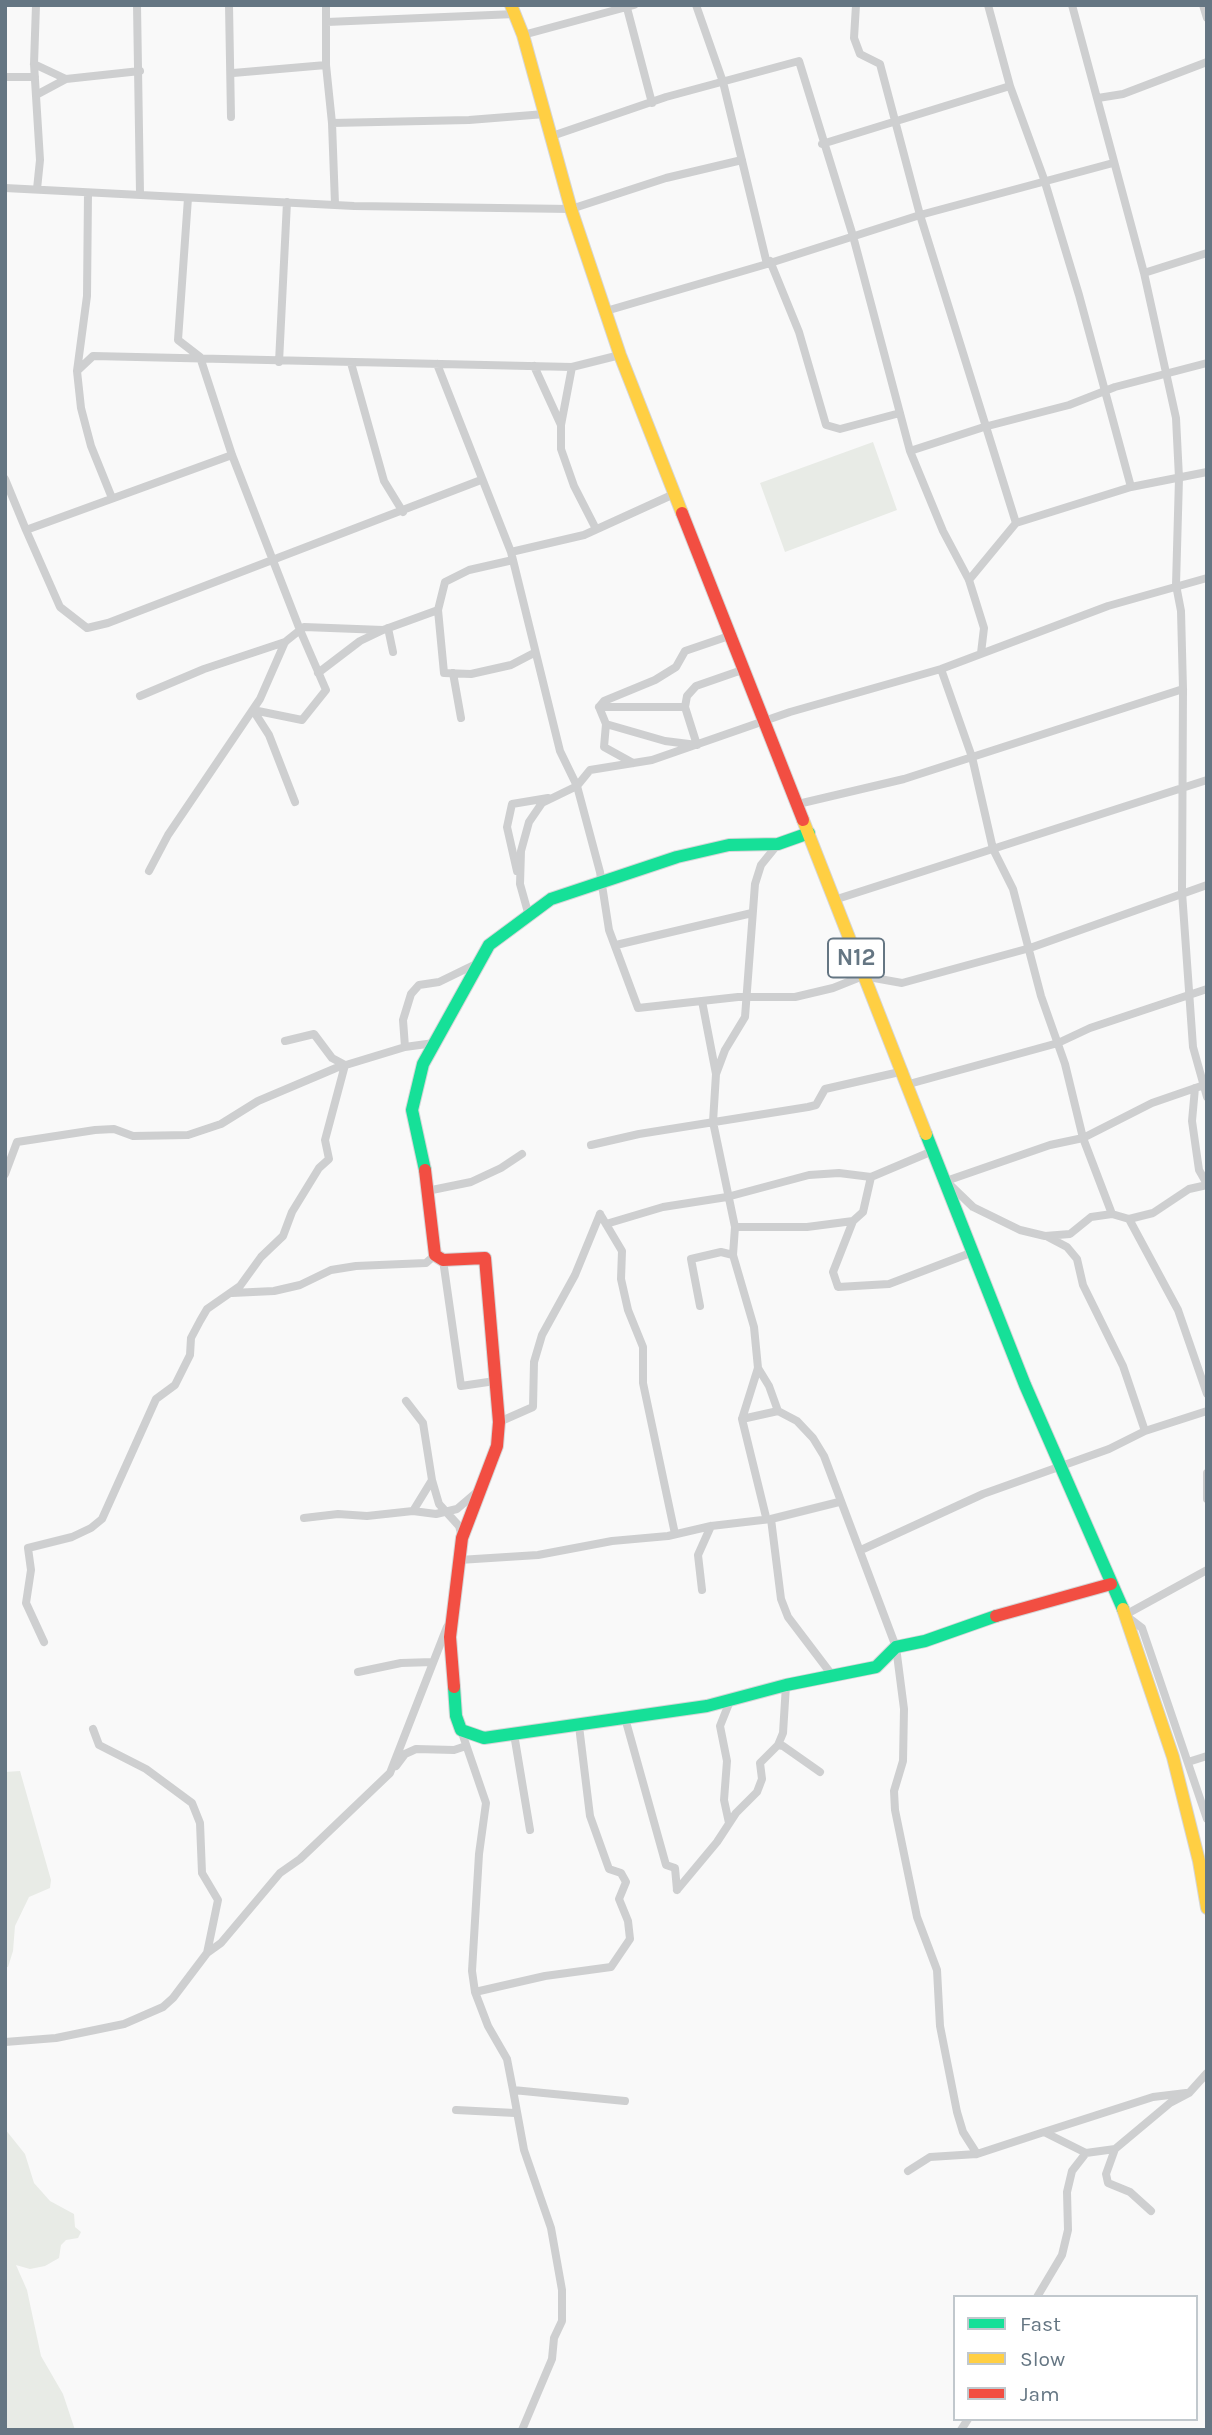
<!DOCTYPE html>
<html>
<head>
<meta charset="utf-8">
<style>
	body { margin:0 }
	#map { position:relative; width:1212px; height:2435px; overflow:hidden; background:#f9f9f9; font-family:Karla,sans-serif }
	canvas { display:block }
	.frame { position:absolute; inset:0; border:7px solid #657683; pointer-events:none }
	.legend { position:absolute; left:953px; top:2295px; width:245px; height:126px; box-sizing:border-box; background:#fff; border:2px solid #c1c8cd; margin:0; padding:9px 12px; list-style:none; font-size:21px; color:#657683 }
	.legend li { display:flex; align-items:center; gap:14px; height:35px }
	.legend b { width:35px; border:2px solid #c1c8cd }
</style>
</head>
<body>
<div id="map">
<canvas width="1212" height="2435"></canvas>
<div class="frame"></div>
<ul class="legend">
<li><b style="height:9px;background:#16e098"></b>Fast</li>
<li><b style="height:9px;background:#ffcf43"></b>Slow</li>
<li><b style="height:9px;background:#f24e42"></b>Jam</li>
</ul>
</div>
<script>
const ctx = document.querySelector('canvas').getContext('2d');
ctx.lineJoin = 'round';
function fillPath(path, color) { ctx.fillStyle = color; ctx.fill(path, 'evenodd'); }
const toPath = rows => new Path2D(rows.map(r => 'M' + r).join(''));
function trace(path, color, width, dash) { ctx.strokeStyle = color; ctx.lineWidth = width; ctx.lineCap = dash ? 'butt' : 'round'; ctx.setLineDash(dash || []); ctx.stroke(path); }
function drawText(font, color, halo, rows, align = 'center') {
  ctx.font = font + ' Karla,sans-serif'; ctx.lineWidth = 7; ctx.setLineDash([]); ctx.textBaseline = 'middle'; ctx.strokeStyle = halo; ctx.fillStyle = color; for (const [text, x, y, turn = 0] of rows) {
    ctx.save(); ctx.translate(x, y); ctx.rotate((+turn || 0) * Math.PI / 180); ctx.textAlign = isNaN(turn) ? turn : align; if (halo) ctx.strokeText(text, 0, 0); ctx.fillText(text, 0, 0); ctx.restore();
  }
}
const green = toPath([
	[873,442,897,510,785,552,760,483],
	[20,1771,51,1880,50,1888,29,1897,15,1926,13,1951,8,1967,5,1967,5,1772],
	[5,2129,25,2154,34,2183,50,2201,74,2214,75,2227,81,2232,78,2238,66,2240,61,2245,59,2258,45,2266,30,2269,16,2265,27,2290,41,2356,63,2394,75,2430,5,2430]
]);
const street = toPath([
	[36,5,34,64,40,160,37,189],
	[137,5,140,193],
	[229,5,231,117],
	[326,5,326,65,332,123,335,204],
	[696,5,723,82,767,264],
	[856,5,854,38,860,54,880,64,920,215,1016,523],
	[988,5,1010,86,1044,179,1079,295,1131,487],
	[1072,5,1144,273,1176,418,1179,478,1176,585,1181,611,1183,689,1182,892,1193,1047,1207,1097],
	[1203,5,1207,18],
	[627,8,652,103],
	[327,22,515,14],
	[523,35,634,5],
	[34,64,66,79],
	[233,73,326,65],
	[5,77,35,77],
	[38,94,66,79,140,71],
	[1098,98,1123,94,1207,62],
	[332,123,469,120,545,114],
	[552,136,666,97,799,61,853,236,910,451,943,531,969,580,984,628,981,653],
	[822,144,1010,86],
	[5,188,354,206,571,209,666,178,742,160],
	[88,193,87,296,77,371,93,356,572,367,620,355],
	[770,261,799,332,826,425,840,429,900,413],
	[1144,273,1207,253],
	[606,311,767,264,920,215,1113,163],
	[279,362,287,202],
	[351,363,384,481,403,512],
	[437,364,511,552,560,751,577,786,600,872,609,930,638,1008,738,997,795,997,833,988,863,976,902,983,1030,948,1207,885],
	[534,366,561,425,561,449,574,486,596,529],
	[77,371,81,408,91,446,112,498],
	[561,425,572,367],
	[910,451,984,427,1069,405,1115,387,1207,363],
	[5,479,26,530,232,455],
	[26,530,60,607,87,628,108,623,481,480],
	[511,552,584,535,674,494],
	[969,580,1016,523,1131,487,1207,472],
	[438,610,444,673,471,674,511,665,534,653],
	[388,628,393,652],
	[941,669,972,757,993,849,1013,889,1041,996,1065,1064,1083,1138,1112,1214],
	[318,673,360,641,383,630],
	[453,673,461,718],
	[140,696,204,669,285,642],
	[599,707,685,707,697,745,665,741,606,724],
	[599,707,604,701,655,680,676,667,685,651,732,635],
	[599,707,606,724,604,747,633,763],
	[685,707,687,696,696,686,745,669],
	[253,710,302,720,326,690,300,630,304,627,383,630,438,610,445,582,469,570,513,560],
	[253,710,269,735,295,802],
	[798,804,904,779,1183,689],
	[149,871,168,835,260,699,285,642,300,630,232,455,200,357,178,340,188,198],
	[517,871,507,827,512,804,548,798],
	[834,900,1207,780],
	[529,916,520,884,521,851,529,822,542,803,577,786,590,770,652,760,790,712,941,669,1108,606,1207,578],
	[616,945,752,913],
	[702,1001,716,1074],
	[405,1047,403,1020,411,994,419,985,439,982,478,963],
	[909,1084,1058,1043,1090,1028,1207,989],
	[1207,1084,1152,1103,1083,1138,1050,1145,946,1181,973,1207,1020,1230,1045,1236,1070,1234,1091,1217,1112,1214,1129,1219,1178,1310,1207,1394],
	[1195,1088,1192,1121,1199,1170,1207,1184],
	[591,1145,639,1134,808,1107,816,1105,825,1089,904,1071],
	[5,1174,17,1142,95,1130,114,1129,133,1136,188,1135,221,1124,258,1101,336,1068,405,1047,434,1043],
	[427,1191,471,1182,501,1168,522,1154],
	[600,1214,622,1251,621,1279,628,1310,643,1347,643,1383,675,1534],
	[1129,1219,1153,1213,1189,1189,1207,1185],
	[853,1221,833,1272,838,1287,889,1284,973,1252],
	[606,1224,663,1207,727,1197,809,1175,839,1173,871,1177],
	[735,1227,807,1227,853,1221,863,1212,871,1177,935,1150],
	[1048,1237,1067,1247,1077,1259,1083,1285,1123,1366,1145,1431],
	[443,1260,461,1386,495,1381],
	[232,1293,274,1291,300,1285,331,1270,356,1266,426,1263,435,1255],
	[700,1306,691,1259,721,1252,733,1255],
	[758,1368,769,1386,778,1411,797,1421,813,1438,824,1456,896,1647,904,1709,903,1761,894,1791,895,1810,917,1917,937,1970,940,2026,957,2112,963,2132,977,2154],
	[406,1401,423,1423,432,1480,413,1511],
	[742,1419,778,1411],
	[499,1422,533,1407,534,1362,542,1335,575,1275,600,1214],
	[1207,1473,1207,1499],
	[432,1480,439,1504,459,1526,462,1537],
	[766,1517,742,1419,758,1368,754,1327,733,1255,735,1227,713,1122,716,1074,725,1050,745,1017,755,884,761,865,778,844],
	[304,1518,338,1514,367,1516,413,1511,436,1514,457,1509,478,1491],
	[771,1519,781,1599,788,1617,832,1675],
	[861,1550,983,1494,1109,1449,1145,1431,1207,1411],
	[459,1560,538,1555,612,1541,668,1536,711,1526,771,1519,839,1502],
	[1207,1570,1125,1615,1142,1628,1207,1819],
	[702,1590,698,1555,711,1526],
	[44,1642,26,1603,31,1570,28,1548,72,1537,91,1528,102,1519,156,1399,175,1385,190,1355,191,1338,200,1321,207,1309,240,1286,261,1257,283,1236,292,1212,319,1168,329,1159,325,1140,345,1065,332,1058,314,1034,285,1041],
	[358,1672,401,1663,433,1662],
	[625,1718,666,1865,675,1868,677,1890],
	[93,1729,99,1745,146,1769,192,1803,200,1823,202,1873,218,1900,207,1953],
	[461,1730,486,1803,479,1854,472,1971,475,1992,488,2026,507,2059,513,2090,625,2101],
	[514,1734,530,1830],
	[778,1745,783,1746,820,1772],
	[1188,1762,1207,1756],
	[396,1766,405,1754,416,1749,454,1750,466,1746],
	[729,1823,724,1800,727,1761,720,1726,730,1701],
	[677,1890,717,1842,736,1813,757,1792,762,1779,760,1763,778,1745,783,1733,786,1685],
	[475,1992,545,1976,611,1967,630,1939,628,1921,619,1899,626,1882,621,1873,609,1869,590,1816,579,1726],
	[5,2042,56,2038,124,2024,163,2007,173,1998,207,1953,221,1943,280,1873,300,1859,390,1773,447,1627],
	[513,2090,524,2150,551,2228,562,2290,562,2321,554,2338,552,2359,522,2430],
	[456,2110,515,2113],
	[1044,2132,1153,2097,1186,2093],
	[1115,2149,1106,2174,1108,2183,1130,2192,1151,2211],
	[908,2171,930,2157,977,2154,1044,2132,1086,2153,1115,2149,1170,2103,1189,2093,1207,2073],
	[1037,2297,1062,2255,1068,2230,1067,2192,1072,2171,1086,2153],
	[961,2430,968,2419]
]);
const fast = toPath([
	[926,1134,1025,1385,1123,1609],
	[425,1170,412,1110,423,1064,489,945,551,899,677,857,729,845,778,844,809,833],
	[454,1687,456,1716,461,1730,484,1738,707,1706,786,1685,876,1667,896,1647,925,1641,996,1616]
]);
const slow = toPath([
	[511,5,523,35,571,209,620,355,682,513],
	[803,820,926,1134],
	[1123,1609,1173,1757,1199,1861,1207,1908]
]);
const jam = toPath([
	[682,513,803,820],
	[425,1170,435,1255,443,1260,485,1258,499,1422,497,1446,462,1538,450,1637,454,1687],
	[996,1616,1111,1584]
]);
const shields = [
	[856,958,56]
];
const shieldNames = [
	["N12",856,958]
];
fillPath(green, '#e8ebe6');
trace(fast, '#d5d6d7', 14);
trace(slow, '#d5d6d7', 14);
trace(jam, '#d5d6d7', 14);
trace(street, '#cecfd0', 8);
trace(fast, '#16e098', 12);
trace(slow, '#ffcf43', 12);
trace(jam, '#f24e42', 12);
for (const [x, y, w] of shields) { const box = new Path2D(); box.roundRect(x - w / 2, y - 19.5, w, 39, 5); ctx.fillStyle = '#fff'; ctx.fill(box); trace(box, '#657683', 2); }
drawText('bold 23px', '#657683', null, shieldNames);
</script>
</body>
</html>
